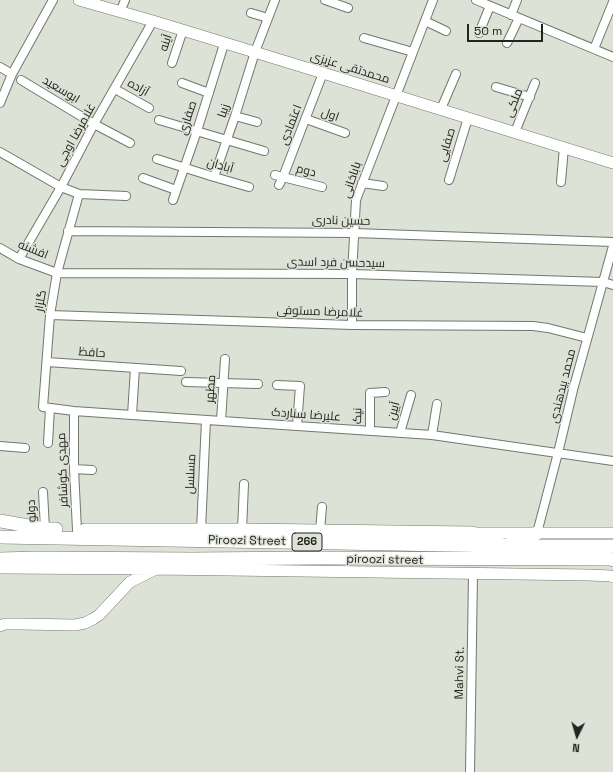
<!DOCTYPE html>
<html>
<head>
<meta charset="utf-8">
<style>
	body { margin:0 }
	#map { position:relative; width:613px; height:772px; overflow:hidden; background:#dce2d5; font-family:"Space Grotesk",sans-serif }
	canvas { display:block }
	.north { position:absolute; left:557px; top:716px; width:40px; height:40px; -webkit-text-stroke:3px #dce2d5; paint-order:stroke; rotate:185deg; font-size:11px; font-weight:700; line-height:16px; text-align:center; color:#22241f }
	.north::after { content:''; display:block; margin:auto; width:14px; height:18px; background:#22241f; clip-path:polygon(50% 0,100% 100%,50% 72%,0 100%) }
	.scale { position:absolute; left:467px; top:24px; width:76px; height:18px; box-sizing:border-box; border:2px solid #22241f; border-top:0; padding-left:5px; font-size:12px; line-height:14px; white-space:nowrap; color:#22241f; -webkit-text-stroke:3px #dce2d5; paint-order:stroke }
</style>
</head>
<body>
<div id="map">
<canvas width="613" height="772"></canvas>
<div class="north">N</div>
<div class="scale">50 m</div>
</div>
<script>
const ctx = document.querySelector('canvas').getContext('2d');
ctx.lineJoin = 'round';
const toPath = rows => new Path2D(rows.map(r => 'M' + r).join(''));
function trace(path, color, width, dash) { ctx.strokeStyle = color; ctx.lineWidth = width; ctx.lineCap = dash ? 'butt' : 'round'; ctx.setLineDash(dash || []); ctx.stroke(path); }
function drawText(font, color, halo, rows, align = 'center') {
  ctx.font = font + ' "Space Grotesk",Cairo,sans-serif'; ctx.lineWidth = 3; ctx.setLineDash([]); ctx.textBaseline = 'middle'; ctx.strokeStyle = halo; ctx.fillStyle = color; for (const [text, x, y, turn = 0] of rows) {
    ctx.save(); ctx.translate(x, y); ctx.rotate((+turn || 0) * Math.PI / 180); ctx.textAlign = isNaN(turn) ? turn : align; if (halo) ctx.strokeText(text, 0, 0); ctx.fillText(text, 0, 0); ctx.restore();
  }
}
const street = toPath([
	[325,0,348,8],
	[476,0,613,57],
	[120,12,125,0],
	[251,13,268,18],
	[511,15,517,0],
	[425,21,446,31],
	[479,33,490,6],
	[364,38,413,52],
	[507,43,519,18],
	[594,49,613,2],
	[172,63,183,30],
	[0,67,12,74],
	[21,80,94,124,130,143],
	[182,83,209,93],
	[496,87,530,97],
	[115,89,149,108],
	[0,103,12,74,53,0],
	[441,109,456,74],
	[235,116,257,122],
	[306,119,345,133],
	[159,120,264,151],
	[515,132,535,83],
	[0,152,61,187,79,194,126,196],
	[157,159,214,177,249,187],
	[275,175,322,187],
	[214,177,235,116,255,52,275,0],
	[143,178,176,190],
	[449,180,468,118],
	[561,182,564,147],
	[362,183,383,186],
	[279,185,283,177,323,73],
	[79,194,57,273,50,315,43,407,74,411,132,415,432,435,613,461],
	[173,200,197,131,224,44],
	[68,231,354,233,613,242],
	[0,248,19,259,57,273,352,274,603,282,613,285],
	[19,259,61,187,94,124,153,21],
	[50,315,352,325,533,326,548,328,587,338],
	[352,325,352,274,356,200,433,0],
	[47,362,181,371],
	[186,382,258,384],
	[277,385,300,386,297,426],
	[74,411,74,469,77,530],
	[132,415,135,368],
	[221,421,225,359],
	[370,431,370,393,385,392],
	[400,433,411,395],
	[432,435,437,404],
	[48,443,50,408],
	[0,446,25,448],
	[74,469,92,470],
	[43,492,45,529],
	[201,530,206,420],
	[242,530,244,484],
	[320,531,322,507],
	[537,533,558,453,573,390,613,246],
	[470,772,473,574]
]);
const secondary = toPath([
	[79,0,153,21,323,73,613,163],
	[476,533,613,533],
	[0,568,156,569,589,575,611,576,613,577],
	[0,626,5,624,20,624,75,625,85,623,93,619,99,615,130,582,154,570]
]);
const primary = toPath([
	[0,521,45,529,56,529],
	[85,530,242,530,472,533,505,546,537,533],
	[0,537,505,546,613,546],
	[0,559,37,558,191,559,317,558,611,559,613,560]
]);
const shields = [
	[307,542,30]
];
const shieldNames = [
	["266",307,542]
];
const streetNames = [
	["آینه",166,43,-72],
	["محمدتقی عزیزی",350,68,17],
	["آزاده",138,88,30],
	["ابوسعید",61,90,31],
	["ملکی",514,103,-68],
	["زیبا",224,111,-72],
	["اول",330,115,20],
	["صفاری",188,118,-72],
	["اعتمادی",291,125,-69],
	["غلامرضا اوجی",76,135,-61],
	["صفایی",447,145,-73],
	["آبادان",220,166,16],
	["دوم",306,171,14],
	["باباخانی",352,180,-72],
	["حسین نادری",341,221,1],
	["افشنه",33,250,22],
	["سیدحسن فرد اسدی",336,263,1],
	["گلزار",41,301,-81],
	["غلامرضا مستوفی",320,312,2],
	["حافظ",92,353,4],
	["محمد بیدهندی",563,386,-76],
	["مطهر",211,389,-86],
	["آیین",394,411,-75],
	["علیرضا سناردک",306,415,4],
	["نیک",358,416,-89],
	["مهدی کوشافر",63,470,-92],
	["مسلسل",191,474,-87],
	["دولو",32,511,-93],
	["Piroozi Street",247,541,1],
	["piroozi street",385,560,1],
	["Mahvi St.",460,673,-89]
];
trace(street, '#72786b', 10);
trace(secondary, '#72786b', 12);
trace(primary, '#72786b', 14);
trace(street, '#fff', 8);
trace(secondary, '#fff', 11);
trace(primary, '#fff', 13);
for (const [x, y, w] of shields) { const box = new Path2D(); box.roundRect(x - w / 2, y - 9, w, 18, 3); ctx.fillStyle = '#dce2d5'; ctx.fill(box); trace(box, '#22241f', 1); }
drawText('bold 11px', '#22241f', null, shieldNames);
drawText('12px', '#22241f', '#dce2d5', streetNames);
</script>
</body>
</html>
